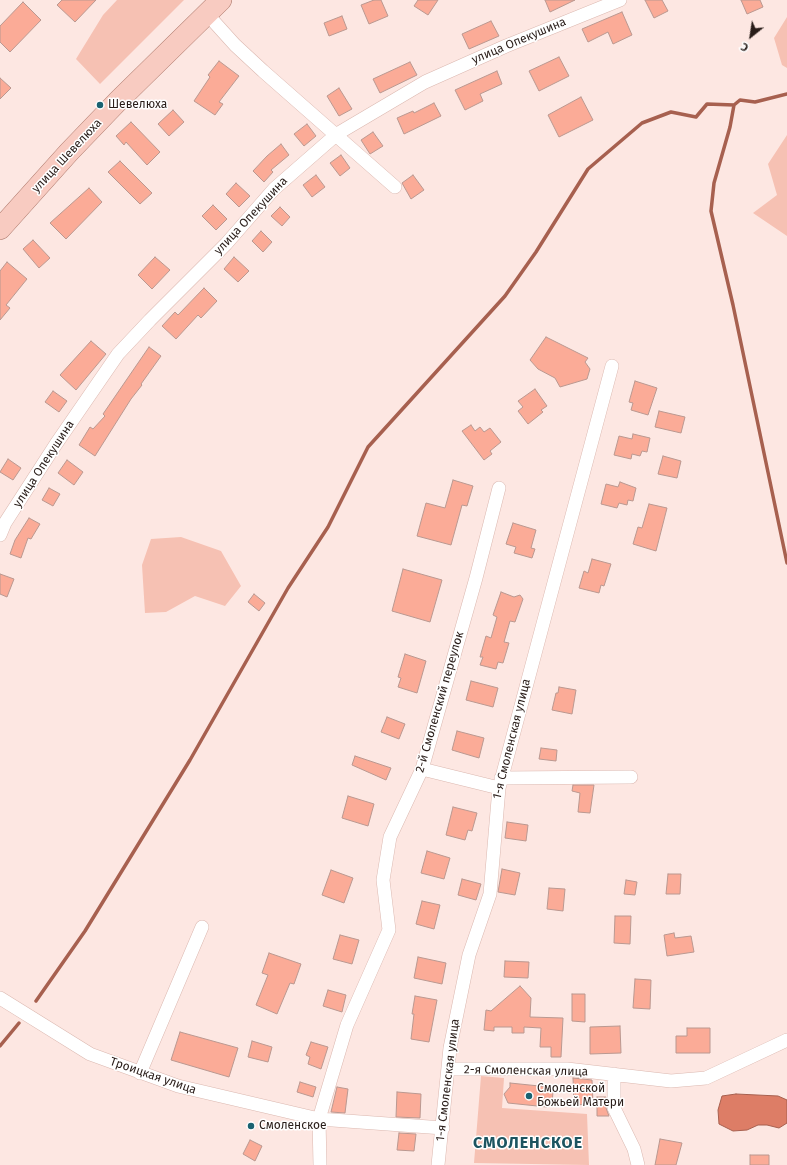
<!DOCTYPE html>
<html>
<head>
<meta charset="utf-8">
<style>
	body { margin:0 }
	#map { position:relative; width:787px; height:1165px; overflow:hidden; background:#fde7e2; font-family:"Fira Sans",sans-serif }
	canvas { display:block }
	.north { position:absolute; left:731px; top:16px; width:40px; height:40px; -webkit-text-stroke:3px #fff; paint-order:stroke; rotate:210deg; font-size:11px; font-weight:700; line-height:16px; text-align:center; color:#291d19 }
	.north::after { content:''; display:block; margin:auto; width:14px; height:18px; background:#291d19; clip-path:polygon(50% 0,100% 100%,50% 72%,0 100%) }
</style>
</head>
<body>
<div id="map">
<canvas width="787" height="1165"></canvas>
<div class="north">С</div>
</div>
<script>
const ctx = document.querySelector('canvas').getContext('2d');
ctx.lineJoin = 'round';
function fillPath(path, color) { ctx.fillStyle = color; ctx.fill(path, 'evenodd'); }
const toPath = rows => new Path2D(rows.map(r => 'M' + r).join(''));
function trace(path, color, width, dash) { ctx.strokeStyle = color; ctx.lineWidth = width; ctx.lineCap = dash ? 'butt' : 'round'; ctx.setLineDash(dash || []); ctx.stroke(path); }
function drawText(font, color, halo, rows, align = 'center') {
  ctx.font = font + ' "Fira Sans",sans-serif'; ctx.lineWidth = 3; ctx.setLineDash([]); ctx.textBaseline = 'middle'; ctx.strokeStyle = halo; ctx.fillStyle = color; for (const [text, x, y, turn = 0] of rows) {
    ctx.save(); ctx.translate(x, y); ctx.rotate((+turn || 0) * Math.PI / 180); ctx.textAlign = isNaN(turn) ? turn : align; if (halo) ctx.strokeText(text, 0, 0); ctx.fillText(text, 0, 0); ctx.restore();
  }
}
const green = toPath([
	[117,0,184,0,100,84,76,59,103,15],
	[787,17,787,68,782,65,774,38],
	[787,135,787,236,753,213,777,195,768,164],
	[181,537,221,551,241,586,225,606,195,596,166,612,145,613,142,565,151,539],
	[481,1076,504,1078,502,1108,587,1114,589,1165,474,1163]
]);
const water = toPath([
	[736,1094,778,1096,787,1100,787,1123,779,1128,767,1125,758,1125,747,1130,733,1131,719,1124,718,1110,722,1096,736,1094]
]);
const stream = toPath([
	[734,105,730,127,714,183,711,211,733,305,787,563],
	[36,1001,85,931,190,760,288,588,328,527,368,447,505,296,536,252,588,169,642,123,671,112,696,117,707,104,734,105,740,100,755,102,787,94],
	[0,1046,19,1023]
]);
const building = toPath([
	[62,0,96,0,75,22,57,5,62,0],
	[374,0,381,0,388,16,369,24,361,5,374,0],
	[418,0,438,0,428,15,414,6,418,0],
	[545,0,575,0,550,12,545,0],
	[645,0,662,0,668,11,654,18,645,0],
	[741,0,760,0,763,7,747,14,741,0],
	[23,2,41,20,10,52,0,42,0,26,23,2],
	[622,12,632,35,613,44,608,32,588,42,582,29,622,12],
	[342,16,347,29,329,36,324,23,342,16],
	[491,21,499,36,469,49,462,34,491,21],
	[559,57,569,76,539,91,529,71,559,57],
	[219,61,239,76,219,102,223,104,215,115,194,101,210,77,208,75,219,61],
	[410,62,417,75,380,93,373,79,410,62],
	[497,71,502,84,480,94,483,101,465,110,455,90,497,71],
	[0,78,11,88,0,99,0,78],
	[339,88,352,109,339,116,327,96,339,88],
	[581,97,593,120,559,137,548,115,581,97],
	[434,103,441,116,404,134,397,118,413,111,414,113,434,103],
	[173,110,184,122,169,136,158,124,173,110],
	[131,122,160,152,147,165,126,142,124,145,116,136,131,122],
	[307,124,316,136,304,146,294,134,307,124],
	[373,132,383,146,370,154,361,140,373,132],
	[281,144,289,155,271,170,273,172,264,182,253,171,267,156,281,144],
	[341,155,350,168,340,176,330,163,341,155],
	[120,161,152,193,140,204,108,172,120,161],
	[316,175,325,187,312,197,303,185,316,175],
	[413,175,424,190,411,199,402,183,413,175],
	[236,183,250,196,239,207,226,194,236,183],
	[89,188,102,202,66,239,50,223,89,188],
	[213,205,227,219,216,230,202,216,213,205],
	[280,207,290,217,282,226,271,216,280,207],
	[261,231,272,242,263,252,252,241,261,231],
	[33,240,50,258,39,268,23,249,33,240],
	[155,257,170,270,152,289,138,275,155,257],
	[234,257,249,271,238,282,224,269,234,257],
	[7,262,27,279,6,305,10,308,0,320,0,271,7,262],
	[204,288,217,301,201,318,198,315,176,339,162,326,175,312,178,315,204,288],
	[546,337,588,358,585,362,590,369,587,379,560,387,555,378,538,369,530,360,546,337],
	[91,341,106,354,76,390,60,375,91,341],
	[149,347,161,356,141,384,142,385,131,399,95,456,79,445,90,427,93,429,105,416,103,414,149,347],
	[635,381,657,388,648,415,631,410,633,403,629,402,635,381],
	[535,389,547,406,541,410,543,412,528,424,518,411,523,407,518,401,535,389],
	[53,391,67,401,59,412,45,402,53,391],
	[659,411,685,417,681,433,655,427,659,411],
	[471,425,475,431,480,427,484,432,490,428,501,442,490,451,492,454,484,460,462,431,471,425],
	[633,434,650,438,647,452,642,451,640,456,632,454,631,459,614,455,619,436,632,439,633,434],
	[663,456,681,461,677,478,658,474,663,456],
	[8,459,21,468,13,480,0,472,8,459],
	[67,460,83,472,74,485,58,473,67,460],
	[453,480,473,486,467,506,462,505,451,545,417,536,426,503,445,508,453,480],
	[620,482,636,488,633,501,628,500,627,505,619,503,617,508,601,504,606,484,618,487,620,482],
	[49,488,60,494,53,506,42,500,49,488],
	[649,504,667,508,656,551,633,544,638,527,642,528,649,504],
	[29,518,40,524,31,539,28,538,21,558,10,554,15,540,29,518],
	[513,523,536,530,531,548,535,549,532,558,514,553,516,547,506,544,513,523],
	[592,559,611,564,604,586,601,585,599,593,579,588,584,571,588,573,592,559],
	[403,569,442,580,430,622,392,611,403,569],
	[0,574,14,579,7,597,0,594,0,574],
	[501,592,514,597,520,595,523,599,515,622,510,621,504,642,509,643,503,663,498,662,496,669,480,665,483,657,480,657,486,636,491,638,497,617,493,615,501,592],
	[254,594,265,603,259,611,248,602,254,594],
	[405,654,426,661,417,693,398,687,401,678,398,677,405,654],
	[471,681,498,688,493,707,466,700,471,681],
	[559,687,576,690,572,714,552,710,556,693,558,693,559,687],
	[387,717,405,724,399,739,381,732,387,717],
	[457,731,484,738,479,758,452,750,457,731],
	[541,748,557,750,556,761,539,759,541,748],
	[355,756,391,768,386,780,352,765,355,756],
	[573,785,594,785,590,813,578,812,580,793,572,791,573,785],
	[348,796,374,804,368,826,342,818,348,796],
	[453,807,477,813,472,831,468,830,465,840,446,835,453,807],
	[507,822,528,825,526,841,505,838,507,822],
	[427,851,450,858,444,879,421,873,427,851],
	[502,869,520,873,515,895,498,892,502,869],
	[331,870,353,878,344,903,322,895,331,870],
	[668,874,681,874,680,894,666,894,668,874],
	[462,879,481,884,476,900,458,895,462,879],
	[626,880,637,882,635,895,624,894,626,880],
	[549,888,565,889,563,911,547,909,549,888],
	[422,901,440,905,434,929,416,924,422,901],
	[615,916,631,916,630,944,614,943,615,916],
	[674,933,675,938,691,936,694,952,667,956,664,935,674,933],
	[340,935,359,940,352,964,333,959,340,935],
	[269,953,301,964,294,984,290,983,277,1014,256,1005,268,975,262,973,269,953],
	[418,957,446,963,442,984,414,978,418,957],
	[505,961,529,962,528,978,504,977,505,961],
	[635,979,651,980,650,1009,633,1008,635,979],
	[520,986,531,998,530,1017,563,1018,561,1057,551,1057,551,1047,540,1047,541,1028,524,1027,524,1033,512,1033,512,1027,494,1027,494,1031,484,1030,486,1010,491,1011,520,986],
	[328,990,346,995,342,1012,323,1006,328,990],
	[572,994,585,994,585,1022,572,1021,572,994],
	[415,996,437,1000,429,1042,411,1039,414,1014,412,1014,415,996],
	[620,1026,621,1053,590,1054,590,1027,620,1026],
	[687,1028,710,1028,710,1053,676,1053,676,1036,687,1036,687,1028],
	[180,1032,238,1048,229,1077,171,1060,180,1032],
	[252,1041,272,1047,268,1062,248,1057,252,1041],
	[311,1042,328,1047,321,1069,308,1064,310,1057,306,1055,311,1042],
	[573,1078,592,1080,593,1104,574,1105,573,1078],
	[300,1082,316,1087,313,1097,297,1092,300,1082],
	[510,1083,549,1087,548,1091,553,1092,552,1103,547,1102,547,1107,508,1103,504,1094,510,1087,510,1083],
	[337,1087,348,1089,345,1113,331,1112,337,1087],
	[397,1092,421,1094,420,1118,396,1117,397,1092],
	[597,1097,606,1097,606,1108,609,1116,597,1116,597,1097],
	[399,1133,416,1134,414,1151,397,1150,399,1133],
	[660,1139,682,1143,676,1165,655,1165,660,1139],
	[250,1140,262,1146,255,1161,243,1154,250,1140],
	[750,1155,769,1155,769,1165,750,1165,750,1155]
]);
const street = toPath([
	[207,14,235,45,263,71,395,187],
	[0,535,5,523,56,444,118,354,150,320,226,244,274,189,337,134,425,82,506,46,620,0],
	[422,769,499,788],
	[501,778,631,777],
	[0,998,90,1054,178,1086,319,1119,443,1128],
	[448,1069,567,1069,671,1081,706,1078,787,1040],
	[140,1073,202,927],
	[614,1074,614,1108,634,1149,638,1165],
	[320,1165,319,1119,347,1025,389,930,383,880,390,837,422,769,476,578,499,488],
	[438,1165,450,1048,469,955,490,894,499,788,612,366]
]);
const primary = toPath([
	[0,229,69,152,118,101,221,0]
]);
const markers = [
	[100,105,4,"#1a6271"],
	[529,1096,4,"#1a6271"],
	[251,1126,4,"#1a6271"]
];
const streetNames = [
	["улица Опекушина",519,41,-23],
	["улица Шевелюха",67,156,-47],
	["улица Опекушина",251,216,-47],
	["улица Опекушина",44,464,-57],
	["2-й Смоленский переулок",440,702,-74],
	["1-я Смоленская улица",512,739,-76],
	["2-я Смоленская улица",526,1071,1],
	["Троицкая улица",153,1076,19],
	["1-я Смоленская улица",448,1080,-83]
];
const poiNames = [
	["Шевелюха",108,105],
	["Смоленской",537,1089],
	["Божьей Матери",537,1103],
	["Смоленское",259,1126]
];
const districtNames = [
	["СМОЛЕНСКОЕ",528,1144]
];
fillPath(green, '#f6c1b3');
fillPath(water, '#dd7d66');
trace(water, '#a7604f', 1);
trace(stream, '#a7604f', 3.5);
fillPath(building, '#fbab97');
trace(building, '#ba9890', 1);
trace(street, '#dbb8b0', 14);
trace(primary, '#ac786b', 22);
trace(street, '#fff', 13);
trace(primary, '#f8cbc1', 21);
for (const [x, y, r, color] of markers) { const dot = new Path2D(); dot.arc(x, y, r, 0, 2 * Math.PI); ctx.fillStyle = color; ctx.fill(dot); trace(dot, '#fff', 1.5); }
drawText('12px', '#291d19', '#fff', streetNames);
drawText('12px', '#291d19', '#fff', poiNames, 'left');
ctx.letterSpacing = '1px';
drawText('bold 16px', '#1d5460', '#fff', districtNames);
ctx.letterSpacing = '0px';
</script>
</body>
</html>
